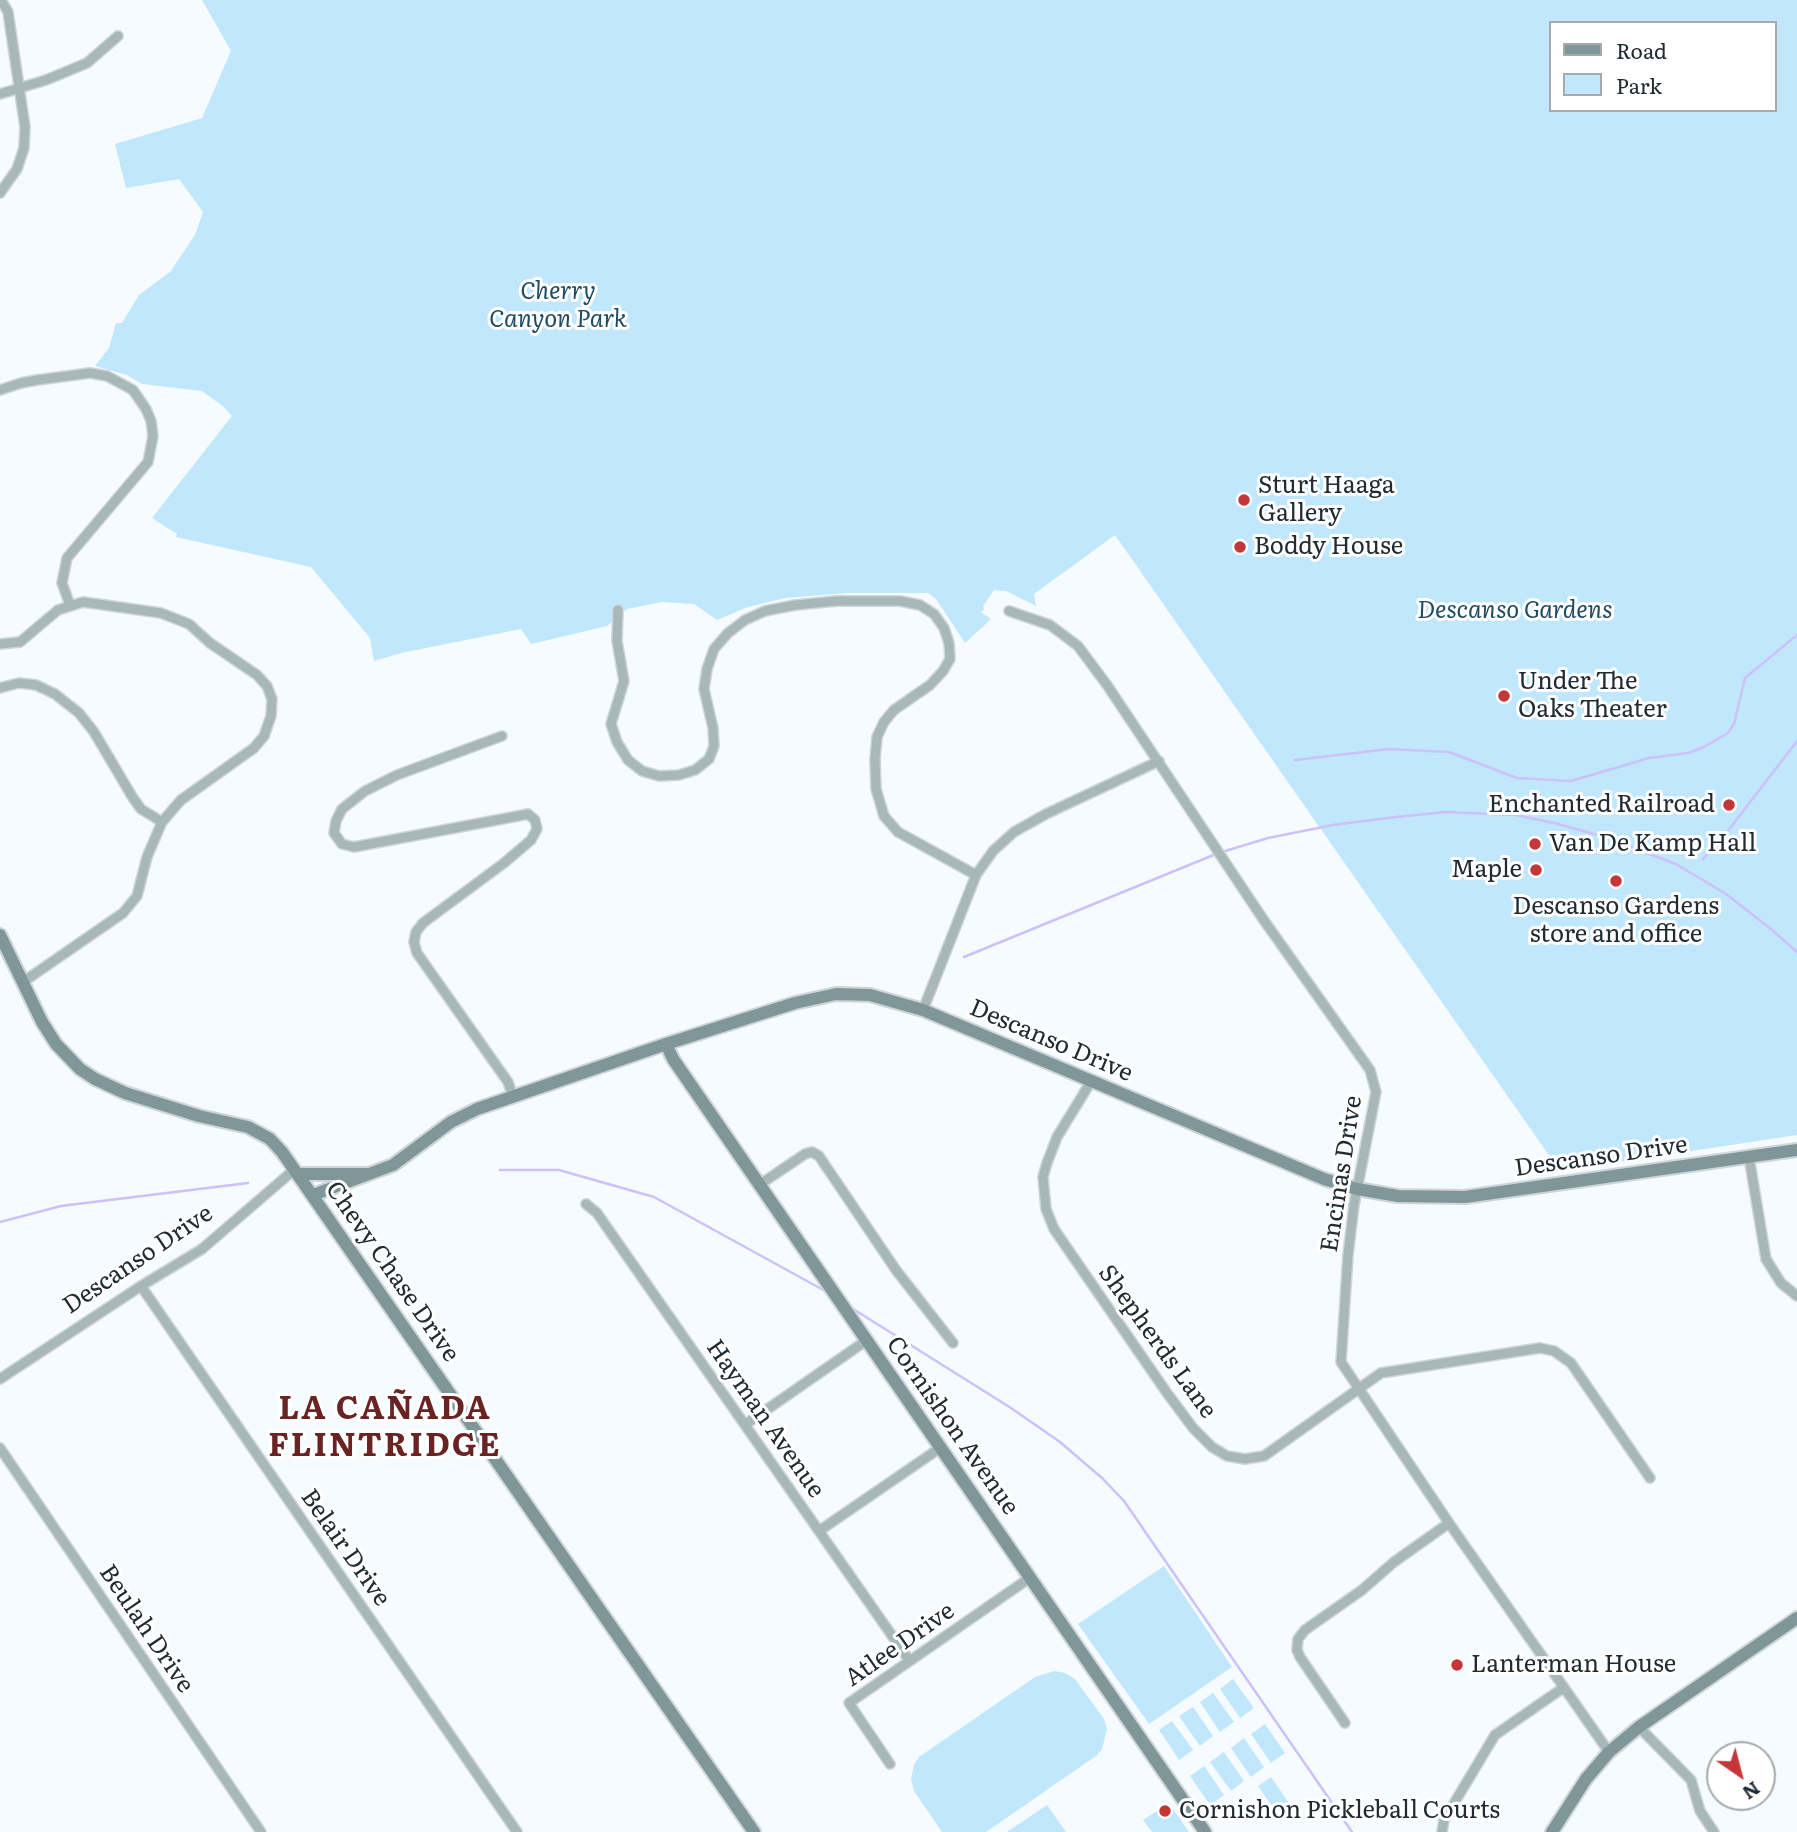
<!DOCTYPE html>
<html>
<head>
<meta charset="utf-8">
<style>
	body { margin:0 }
	#map { position:relative; width:1797px; height:1832px; overflow:hidden; background:#f5fbff; font-family:Literata,serif }
	canvas { display:block }
	.legend { position:absolute; left:1549px; top:21px; width:228px; height:91px; box-sizing:border-box; background:#fff; border:2px solid #a6aaad; margin:0; padding:9px 12px; list-style:none; font-size:21px; color:#202b32 }
	.legend li { display:flex; align-items:center; gap:14px; height:35px }
	.legend b { width:35px; border:2px solid #a6aaad }
	.north { position:absolute; left:1706px; top:1741px; width:70px; height:70px; box-sizing:border-box; background:#fff; border:2px solid #a6aaad; border-radius:50%; rotate:145deg; font-size:19px; font-weight:700; line-height:28px; text-align:center; color:#202b32 }
	.north::after { content:''; display:block; margin:auto; width:24px; height:32px; background:#c53638; clip-path:polygon(50% 0,100% 100%,50% 72%,0 100%) }
</style>
</head>
<body>
<div id="map">
<canvas width="1797" height="1832"></canvas>
<ul class="legend">
<li><b style="height:9px;background:#80979a"></b>Road</li>
<li><b style="height:19px;background:#c1e7fd"></b>Park</li>
</ul>
<div class="north">N</div>
</div>
<script>
const ctx = document.querySelector('canvas').getContext('2d');
ctx.lineJoin = 'round';
function fillPath(path, color) { ctx.fillStyle = color; ctx.fill(path, 'evenodd'); }
const toPath = rows => new Path2D(rows.map(r => 'M' + r).join(''));
function trace(path, color, width, dash) { ctx.strokeStyle = color; ctx.lineWidth = width; ctx.lineCap = dash ? 'butt' : 'round'; ctx.setLineDash(dash || []); ctx.stroke(path); }
function drawText(font, color, halo, rows, align = 'center') {
  ctx.font = font + ' Literata,serif'; ctx.lineWidth = 6; ctx.setLineDash([]); ctx.textBaseline = 'middle'; ctx.strokeStyle = halo; ctx.fillStyle = color; for (const [text, x, y, turn = 0] of rows) {
    ctx.save(); ctx.translate(x, y); ctx.rotate((+turn || 0) * Math.PI / 180); ctx.textAlign = isNaN(turn) ? turn : align; if (halo) ctx.strokeText(text, 0, 0); ctx.fillText(text, 0, 0); ctx.restore();
  }
}
const green = toPath([
	[202,0,1797,0,1797,1135,1560,1171,1115,535,1034,594,1036,606,1006,591,994,590,983,606,984,610,981,612,991,619,965,643,936,599,928,593,848,593,785,598,748,607,717,620,694,604,662,602,627,609,607,626,531,644,521,629,401,653,374,661,370,638,311,567,176,537,177,534,152,518,232,416,224,407,202,391,142,384,127,375,95,366,109,348,116,323,122,323,139,295,170,272,195,235,203,212,179,179,126,188,115,144,202,118,231,51],
	[1550,23,1774,23,1774,110,1550,110],
	[1164,1566,1232,1667,1149,1724,1078,1624],
	[1054,1671,1065,1673,1075,1679,1104,1719,1107,1729,1102,1749,1096,1756,986,1832,942,1832,914,1791,911,1779,914,1765,919,1757,1035,1677],
	[1233,1679,1254,1708,1240,1718,1220,1689],
	[1213,1693,1234,1722,1220,1732,1200,1702],
	[1193,1707,1213,1736,1200,1746,1179,1716],
	[1172,1721,1193,1750,1179,1760,1159,1730],
	[1265,1724,1285,1753,1271,1763,1251,1734],
	[1244,1738,1264,1767,1251,1777,1231,1748],
	[1224,1752,1244,1781,1231,1791,1210,1762],
	[1204,1766,1224,1795,1210,1805,1190,1776],
	[1271,1777,1289,1803,1276,1812,1258,1786],
	[1169,1803,1189,1832,1152,1832,1143,1820],
	[1047,1805,1066,1832,1007,1832]
]);
const stream = toPath([
	[1295,760,1389,749,1449,752,1517,778,1571,781,1649,758,1688,753,1704,747,1728,733,1734,724,1745,678,1797,635],
	[1222,852,1268,838,1333,825,1396,817,1446,812,1516,815,1554,823,1601,836,1676,864,1726,894,1771,929,1797,952],
	[1703,859,1731,827,1797,741],
	[964,957,1216,854],
	[500,1170,559,1170,654,1197,827,1292],
	[0,1222,61,1206,248,1183],
	[850,1307,1011,1408,1060,1442,1102,1478,1124,1501,1352,1832]
]);
const street = toPath([
	[0,94,46,80,87,63,118,36],
	[0,193,17,169,24,148,25,127,8,12,1,0],
	[0,390,21,383,37,380,90,373,107,376,133,390,146,409,151,421,153,436,148,462,67,558,62,583,70,605],
	[618,610,617,641,624,681,611,724,617,742,628,760,642,771,659,776,679,775,695,770,709,759,714,746,713,728,704,689,707,669,714,649,728,633,745,620,765,611,795,605,837,601,900,601,920,605,934,614,944,628,949,643,950,659,943,671,930,685,894,710,884,722,877,737,875,759,876,789,884,816,898,832,976,875],
	[1009,611,1050,625,1078,646,1107,685,1263,919,1370,1070,1376,1092,1354,1205,1348,1255,1341,1362,1449,1523,1609,1752],
	[0,644,20,642,58,610,83,602,161,613,189,624,210,643,257,675,267,686,272,699,271,716,264,736,254,748,181,800,162,822,147,857,137,896,123,913,23,982],
	[0,688,19,683,36,685,55,694,79,713,94,732,133,798,141,809,162,822],
	[502,736,397,775,365,791,342,809,336,821,334,833,342,844,354,847,518,816,528,814,535,820,537,829,531,840,504,863,423,923,416,932,414,942,417,953,508,1082,513,1097],
	[923,1010,976,875,993,851,1014,832,1046,814,1159,761],
	[1092,1080,1057,1137,1047,1163,1043,1177,1046,1209,1054,1229,1167,1393,1193,1428,1212,1447,1227,1456,1245,1459,1264,1456,1381,1373,1540,1348,1554,1351,1571,1363,1650,1478],
	[1749,1157,1766,1259,1781,1283,1797,1296],
	[759,1185,805,1154,812,1152,819,1156,896,1270,953,1343],
	[586,1204,597,1213,909,1660],
	[141,1286,517,1832],
	[0,1379,141,1286,202,1249,295,1169],
	[746,1424,867,1340],
	[0,1448,261,1832],
	[819,1531,940,1448],
	[1345,1723,1300,1657,1297,1650,1298,1639,1305,1630,1362,1590,1394,1562,1449,1523],
	[1639,1727,1691,1780,1700,1811,1714,1832],
	[890,1764,849,1703,1031,1577],
	[1442,1832,1444,1820,1495,1735,1563,1688]
]);
const secondary = toPath([
	[0,935,42,1022,56,1044,80,1069,95,1079,125,1093,199,1116,248,1127,270,1139,282,1152,754,1832],
	[666,1044,673,1059,1205,1832],
	[299,1174,366,1174],
	[313,1195,393,1165,451,1122,477,1109,666,1044,795,1003,836,994,870,995,923,1010,1324,1179,1357,1189,1398,1196,1465,1197,1797,1150],
	[1552,1832,1586,1779,1609,1752,1639,1727,1797,1618]
]);
const markers = [
	[1244,500,7,"#c53638"],
	[1240,547,7,"#c53638"],
	[1504,696,7,"#c53638"],
	[1729,805,7,"#c53638"],
	[1535,844,7,"#c53638"],
	[1536,870,7,"#c53638"],
	[1616,881,7,"#c53638"],
	[1457,1665,7,"#c53638"],
	[1165,1811,7,"#c53638"]
];
const parkNames = [
	["Cherry",558,292],
	["Canyon Park",558,320],
	["Descanso Gardens",1515,611]
];
const poiNames = [
	["Sturt Haaga",1258,486],
	["Gallery",1258,514],
	["Boddy House",1254,547],
	["Under The",1518,682],
	["Oaks Theater",1518,710],
	["Enchanted Railroad",1715,805,"right"],
	["Van De Kamp Hall",1549,844],
	["Maple",1522,870,"right"],
	["Descanso Gardens",1616,907,"center"],
	["store and office",1616,935,"center"],
	["Lanterman House",1471,1665],
	["Cornishon Pickleball Courts",1179,1811]
];
const streetNames = [
	["Descanso Drive",1051,1041,23],
	["Descanso Drive",1601,1157,-8],
	["Encinas Drive",1342,1174,-81],
	["Descanso Drive",138,1260,-34],
	["Chevy Chase Drive",392,1272,55],
	["Shepherds Lane",1157,1342,54],
	["Hayman Avenue",765,1419,55],
	["Cornishon Avenue",952,1426,55],
	["Belair Drive",345,1548,55],
	["Beulah Drive",146,1629,56],
	["Atlee Drive",900,1645,-35]
];
const districtNames = [
	["LA CAÑADA",385,1410],
	["FLINTRIDGE",385,1447]
];
fillPath(green, '#c1e7fd');
trace(stream, '#ccc1f8', 2.5);
trace(street, '#cfd6da', 12);
trace(secondary, '#cfd6da', 16);
trace(street, '#a8b8b9', 9);
trace(secondary, '#80979a', 12);
for (const [x, y, r, color] of markers) { const dot = new Path2D(); dot.arc(x, y, r, 0, 2 * Math.PI); ctx.fillStyle = color; ctx.fill(dot); trace(dot, '#fff', 2.5); }
drawText('italic 24px', '#1f4c63', '#fff', parkNames);
drawText('24px', '#202b32', '#fff', poiNames, 'left');
drawText('24px', '#202b32', '#fff', streetNames);
ctx.letterSpacing = '2px';
drawText('bold 32px', '#692322', '#fff', districtNames);
ctx.letterSpacing = '0px';
</script>
</body>
</html>
